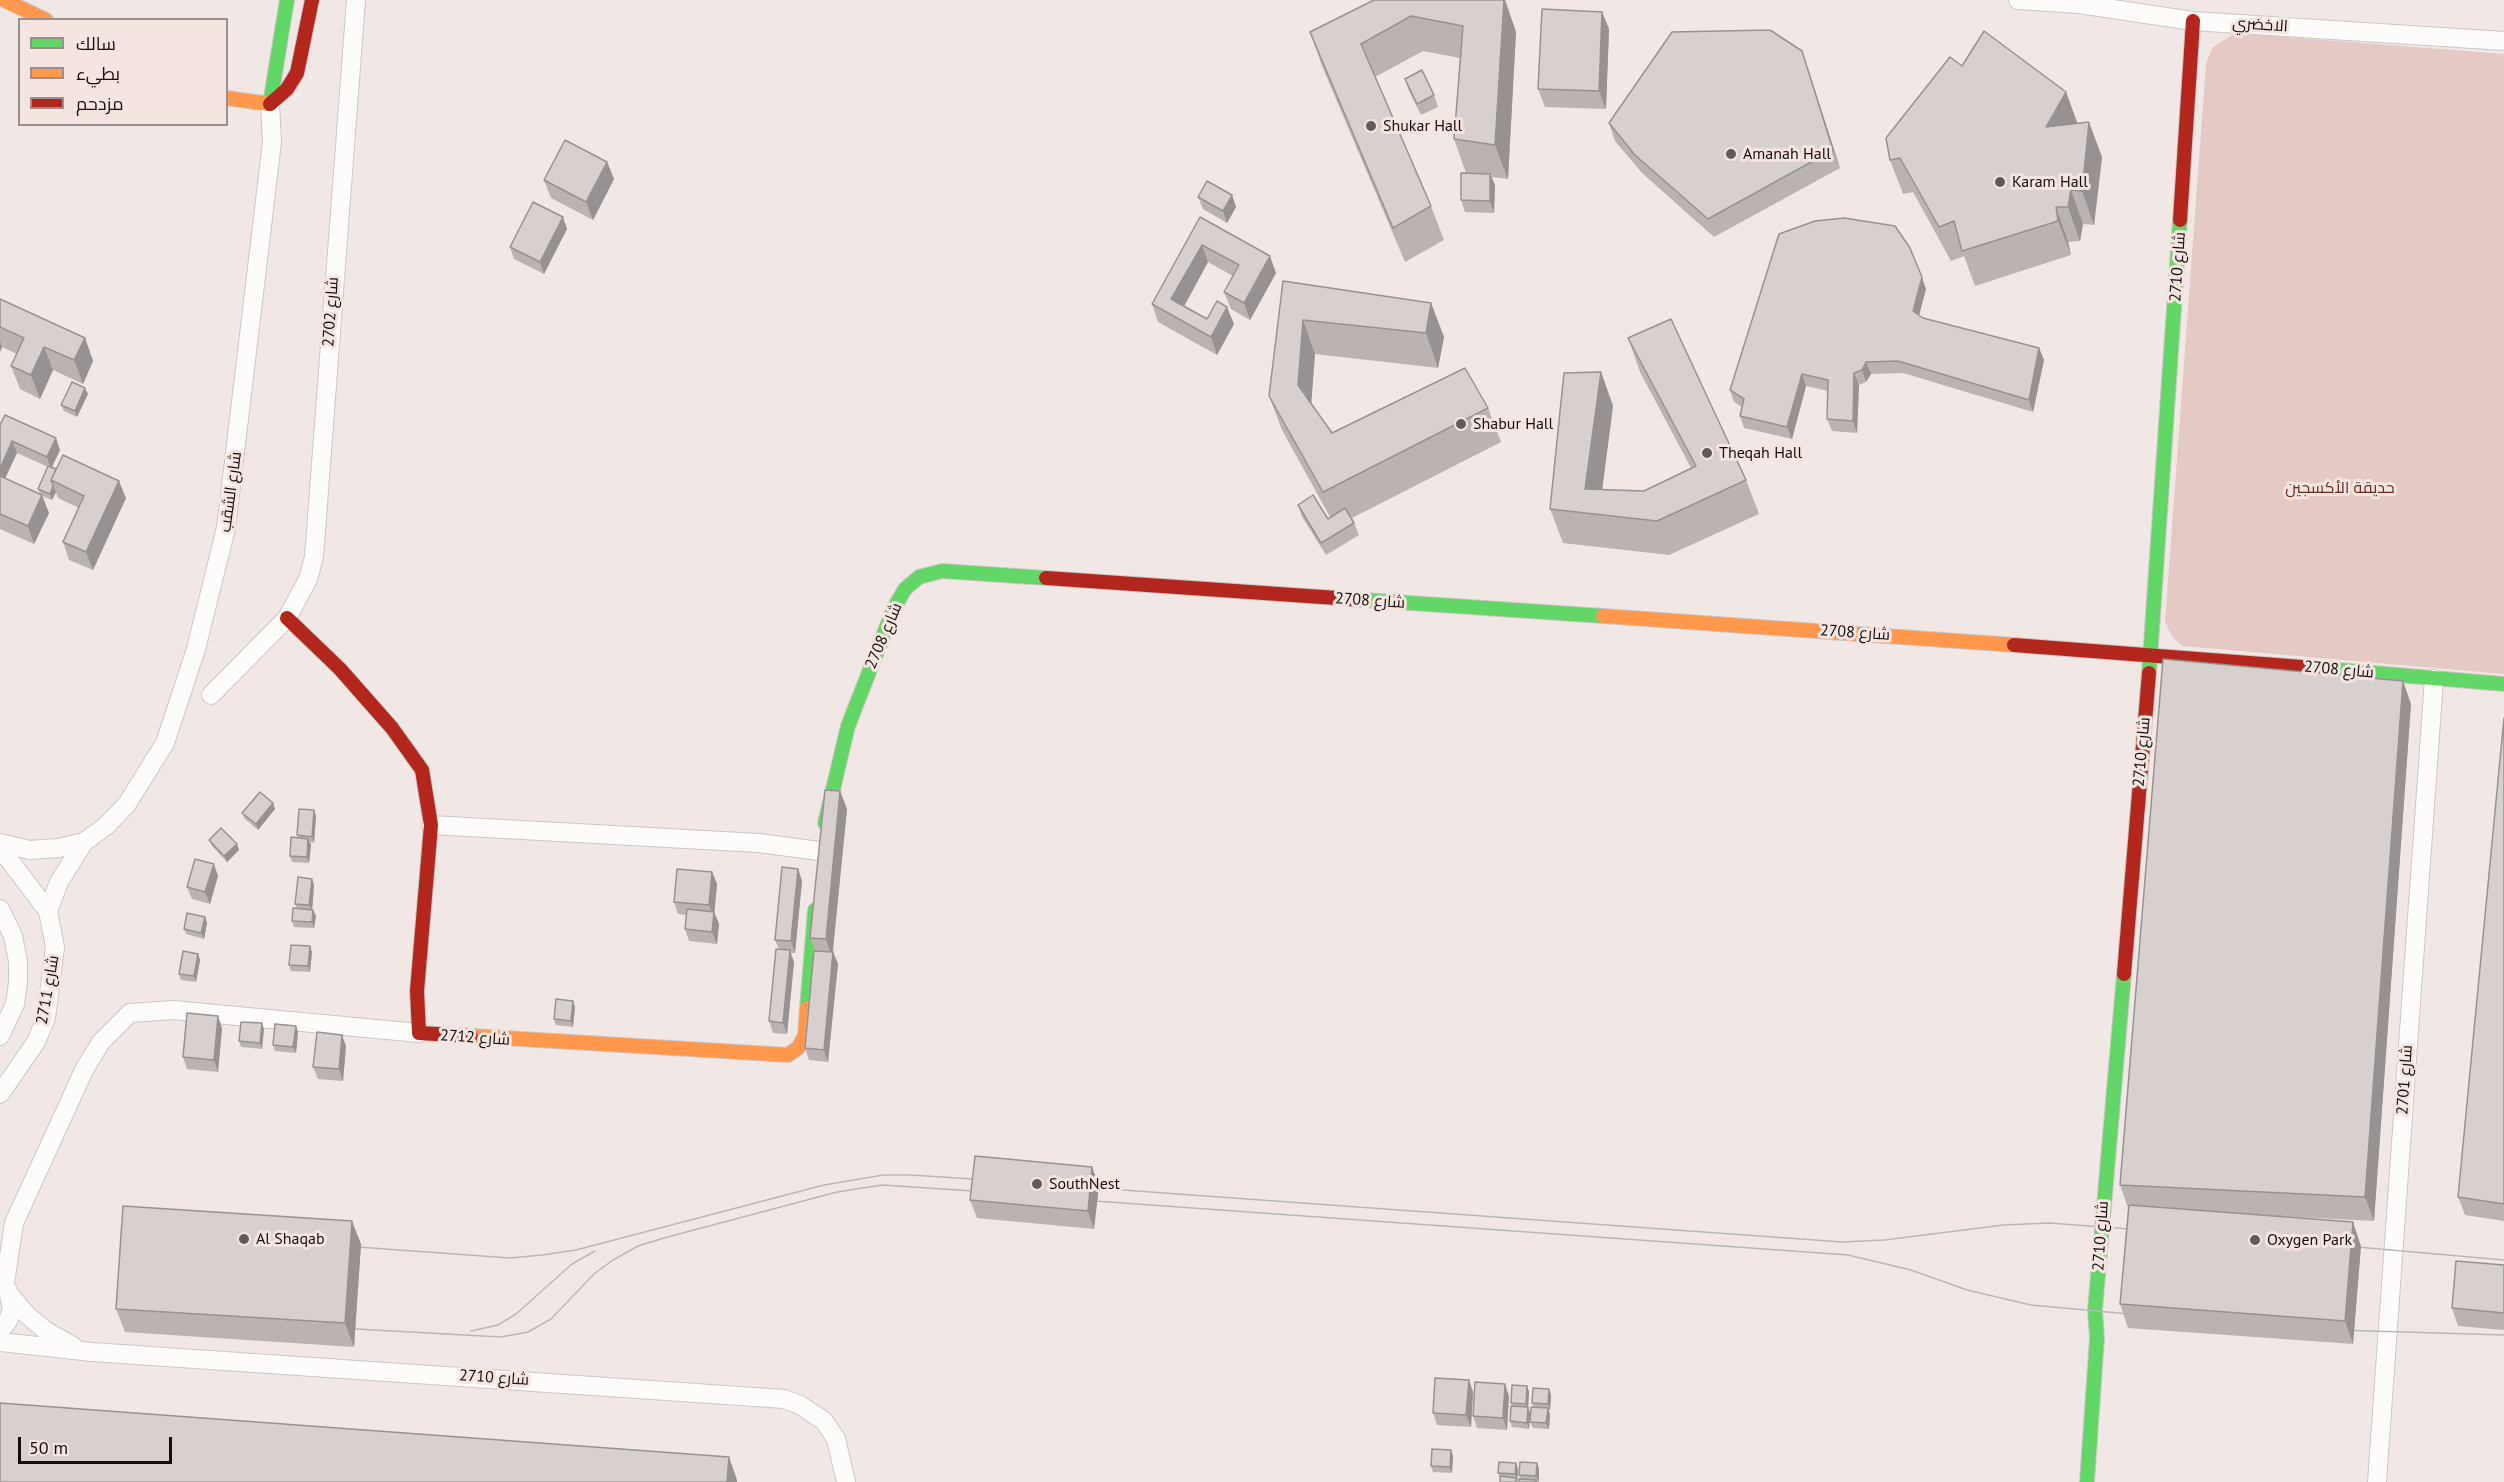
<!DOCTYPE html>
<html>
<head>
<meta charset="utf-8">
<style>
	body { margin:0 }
	#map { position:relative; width:2504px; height:1482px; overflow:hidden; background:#f1e8e6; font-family:"PT Sans",Cairo,sans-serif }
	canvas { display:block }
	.legend { position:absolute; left:18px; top:18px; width:210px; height:108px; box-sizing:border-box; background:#f5e5e1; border:2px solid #9b8f8d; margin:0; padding:8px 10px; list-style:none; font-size:18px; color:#140f0e }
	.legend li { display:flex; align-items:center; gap:12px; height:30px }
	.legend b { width:30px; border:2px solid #9b8f8d }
	.scale { position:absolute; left:18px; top:1437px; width:154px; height:27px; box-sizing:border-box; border:3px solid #140f0e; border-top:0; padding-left:8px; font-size:18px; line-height:21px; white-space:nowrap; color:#140f0e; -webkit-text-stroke:4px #f5e5e1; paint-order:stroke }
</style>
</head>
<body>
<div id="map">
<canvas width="2504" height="1482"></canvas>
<ul class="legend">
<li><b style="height:8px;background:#63d668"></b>سالك</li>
<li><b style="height:8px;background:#ff974d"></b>بطيء</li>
<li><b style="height:8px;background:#b3261e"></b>مزدحم</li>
</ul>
<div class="scale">50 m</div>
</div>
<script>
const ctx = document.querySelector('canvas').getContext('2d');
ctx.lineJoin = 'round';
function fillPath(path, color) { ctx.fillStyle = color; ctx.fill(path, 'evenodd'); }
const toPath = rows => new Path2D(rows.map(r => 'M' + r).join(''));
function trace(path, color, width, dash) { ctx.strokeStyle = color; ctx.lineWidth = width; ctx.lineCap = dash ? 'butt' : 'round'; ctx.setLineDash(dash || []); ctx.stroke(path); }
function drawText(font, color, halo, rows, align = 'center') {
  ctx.font = font + ' "PT Sans",Cairo,sans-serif'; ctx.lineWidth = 6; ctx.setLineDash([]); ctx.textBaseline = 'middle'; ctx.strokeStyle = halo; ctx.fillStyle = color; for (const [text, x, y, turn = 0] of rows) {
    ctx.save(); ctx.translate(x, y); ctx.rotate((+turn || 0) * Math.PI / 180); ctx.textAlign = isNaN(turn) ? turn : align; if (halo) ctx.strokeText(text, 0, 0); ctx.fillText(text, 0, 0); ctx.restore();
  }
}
const green = toPath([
	[2235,33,2504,54,2504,674,2182,646,2172,636,2165,622,2206,64,2212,48]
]);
const street = toPath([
	[2018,0,2079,4,2193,21,2504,41],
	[211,695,287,618,308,579,314,557,356,0],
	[431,825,759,843,819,851],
	[0,843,30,850,58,848,84,842,106,826,127,804,165,743,196,649,226,528,272,142,270,104],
	[0,848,48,911,55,947,46,1018,36,1042,0,1094],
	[0,909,13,936,18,961,18,983,15,1004,0,1036],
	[48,911,59,882,84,842],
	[5,1283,14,1223,85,1068,101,1042,130,1013,173,1010,419,1033],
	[10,1295,26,1314,46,1331,73,1346],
	[0,1331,8,1321,12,1308,8,1291],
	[0,1342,92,1352,784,1399,800,1405,824,1421,836,1439,846,1482],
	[2377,1482,2434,679]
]);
const fast = toPath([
	[270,104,287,0],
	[1351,599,1603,616],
	[2315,668,2504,684],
	[2149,673,2180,220],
	[825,823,848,726,894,608,905,589,919,577,942,571,1046,578],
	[807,1008,815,910],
	[2087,1482,2097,1338,2095,1310,2124,974]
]);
const slow = toPath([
	[4,0,46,20],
	[226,98,270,104],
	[1603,616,2014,645],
	[471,1036,788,1055,798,1048,805,1036,807,1008]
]);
const jam = toPath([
	[270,104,287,89,297,73,312,0],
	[2180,220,2193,21],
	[1046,578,1351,599],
	[287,618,340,669,392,728,422,770,431,825,417,991,419,1033,471,1036],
	[2014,645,2315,668],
	[2124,974,2149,673]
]);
const tram = toPath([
	[1081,1187,1842,1242,1885,1240,2003,1225,2049,1223,2142,1230],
	[1081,1200,1848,1255,1911,1270,1967,1290,2031,1305,2140,1315],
	[344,1246,510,1258,542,1255,576,1250,824,1185,883,1175,910,1175,988,1180],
	[2346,1246,2504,1260],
	[338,1328,501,1337,528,1332,551,1319,595,1273,613,1260,638,1246,664,1238,837,1192,882,1185,989,1192],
	[2337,1330,2504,1335],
	[471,1331,498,1325,516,1314,572,1264,595,1251]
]);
const wall = toPath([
	[1374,0,1505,0,1516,32,1508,179,1492,177,1495,185,1494,213,1465,212,1461,200,1466,173,1454,139,1460,58,1423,51,1375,77,1431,206,1444,240,1405,262,1322,66,1310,32],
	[1602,12,1609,29,1606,109,1545,107,1538,89],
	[1962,66,2066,92,2078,124,2102,157,2094,225,2083,224,2080,241,2068,242,2071,255,1975,286,1964,256,1951,261,1913,192,1903,194,1890,160],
	[1808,69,1840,168,1714,237,1642,173,1615,141,1609,123],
	[1405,79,1434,95,1438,107,1421,115,1409,91],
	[607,162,614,179,593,220,551,198,544,180],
	[1232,195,1236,207,1227,223,1203,209,1198,197],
	[1200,217,1276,273,1250,320,1231,309,1224,292,1233,276,1208,262,1184,307,1207,319,1234,324,1217,355,1158,322,1152,304],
	[567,229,544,274,514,259,510,247],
	[1283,281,1431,303,1444,337,1438,368,1315,354,1311,404,1332,433,1488,408,1501,442,1352,518,1359,535,1326,555,1302,517,1298,505,1328,519,1330,517,1282,430,1269,396],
	[1926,289,1919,315,1923,318,2039,348,2044,360,2033,412,1903,373,1871,374,1866,382,1859,385,1857,433,1832,431,1827,419,1828,391,1806,386,1792,439,1744,428,1740,416,1742,407,1734,402,1730,390],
	[0,299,85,338,93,361,83,384,53,370,40,399,20,389,11,366,17,354,2,347,0,352],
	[1628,338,1746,480,1759,514,1669,555,1563,543,1550,509,1601,372,1613,406,1602,490,1644,491,1691,468,1640,372],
	[88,394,77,417,64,411,61,405],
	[0,425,60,450,52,467,126,498,93,570,69,560,63,542,79,508,58,498,56,492,52,500,42,496,49,513,34,544,0,529],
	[17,453,48,467,38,489,40,494,5,478],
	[2411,704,2374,1221,2259,1215,2361,1246,2353,1344,2128,1328,2120,1304,2128,1208,2120,1185],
	[2504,718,2504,1221,2465,1215,2458,1197],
	[840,791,847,809,833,952,838,964,828,1062,809,1060,805,1048,815,951,810,938],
	[273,803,275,809,258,830,245,819,242,813],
	[314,810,316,816,314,843,310,842,311,845,309,863,292,862,290,856,298,838,297,835],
	[209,840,237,844,239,850,227,862,212,846],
	[798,869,802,881,795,953,790,953,794,962,787,1034,773,1033,769,1021,779,949,775,940],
	[712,872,717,884,714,912,719,924,717,944,689,941,685,929,686,915,678,914,674,902],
	[218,876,210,904,192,899,187,887],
	[312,879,314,885,312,910,313,910,316,916,314,928,294,927,292,921,297,908,295,904],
	[205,917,207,923,204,939,186,934,184,929],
	[312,952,310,972,291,971,289,965],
	[198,954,200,960,196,982,181,980,179,974],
	[573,1001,575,1007,573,1027,556,1025,554,1019],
	[222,1028,218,1072,187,1069,183,1057],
	[264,1029,262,1049,241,1047,239,1041],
	[298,1032,296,1053,275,1051,273,1045],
	[346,1046,343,1081,318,1079,313,1067],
	[1099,1185,1094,1229,977,1218,970,1200],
	[361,1244,354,1347,125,1332,116,1309],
	[2504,1265,2504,1330,2458,1326,2452,1308],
	[1469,1380,1473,1392,1471,1427,1437,1425,1433,1413],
	[1527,1386,1529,1392,1528,1408,1530,1413,1529,1429,1512,1427,1510,1421,1512,1406,1511,1403],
	[1551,1395,1550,1410,1548,1410,1550,1414,1549,1429,1533,1428,1530,1422,1533,1407,1532,1403],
	[1509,1396,1507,1430,1477,1428,1473,1416],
	[1451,1450,1453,1456,1452,1473,1433,1472,1431,1466],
	[1516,1463,1518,1469,1518,1482,1500,1478,1498,1473],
	[1539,1469,1539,1482,1519,1482,1520,1479,1519,1475]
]);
const shadedWall = toPath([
	[1504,0,1505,0,1516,32,1508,179,1495,145],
	[1602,12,1609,29,1606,109,1599,91],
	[1802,51,1808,69,1840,168,1833,150],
	[2066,92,2078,126,2046,127],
	[2089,122,2102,157,2094,225,2082,191],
	[607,162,614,179,593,220,586,202],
	[1490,174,1495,185,1494,213,1490,201],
	[2071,190,2083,224,2080,241,2068,207],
	[1232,195,1236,207,1227,223,1223,211],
	[2056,207,2068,242,2071,255,2058,221],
	[563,217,567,229,544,274,540,262],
	[1202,245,1208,262,1178,317,1171,299],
	[1270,256,1276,273,1250,320,1244,303],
	[1922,277,1926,289,1917,323,1913,311],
	[1431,303,1444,337,1438,368,1426,333],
	[1227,307,1234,324,1217,355,1211,337],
	[1303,320,1315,354,1310,419,1298,385],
	[85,338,93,361,83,384,74,360],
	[0,341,2,347,0,352],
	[44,347,53,370,40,399,31,375],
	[2039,348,2044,360,2033,412,2029,400],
	[1866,362,1871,374,1866,382,1862,370],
	[1601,372,1613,406,1599,514,1585,489],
	[1854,373,1859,385,1857,433,1853,421],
	[1802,374,1806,386,1792,439,1787,427],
	[85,388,88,394,77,417,75,411],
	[56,438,60,450,51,469,47,457],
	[12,441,17,453,3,483,0,475,0,469],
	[119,481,126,498,93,570,86,552],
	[53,486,56,492,52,500,50,494],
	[42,495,49,513,34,544,28,526],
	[2403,681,2411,704,2374,1221,2365,1197],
	[840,791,847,809,832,957,826,939],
	[273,803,275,809,258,830,256,824],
	[314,810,316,816,314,843,312,837],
	[308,839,311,845,309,863,307,857],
	[237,844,239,850,227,862,224,856],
	[214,864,218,876,210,904,205,892],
	[798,869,802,881,795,953,791,941],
	[712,872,717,884,714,917,709,905],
	[312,879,314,885,312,911,309,905],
	[313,910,316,916,314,928,312,922],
	[714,912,719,924,717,944,712,932],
	[205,917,207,923,204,939,201,933],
	[310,946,312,952,310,972,308,966],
	[790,950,794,962,787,1034,783,1023],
	[833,952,838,964,828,1062,824,1050],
	[198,954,200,960,196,982,194,976],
	[573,1001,575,1007,573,1027,571,1021],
	[218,1016,222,1028,218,1072,214,1060],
	[262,1023,264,1029,262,1049,260,1043],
	[296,1026,298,1032,296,1053,293,1047],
	[342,1035,346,1046,343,1081,339,1069],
	[1092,1167,1099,1185,1094,1229,1088,1211],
	[352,1221,361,1244,354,1347,345,1323],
	[2353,1222,2361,1246,2353,1344,2345,1321],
	[1469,1380,1473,1392,1471,1427,1466,1415],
	[1505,1384,1509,1396,1507,1430,1503,1418],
	[1527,1386,1529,1392,1528,1408,1530,1413,1529,1429,1527,1423,1528,1409,1526,1404],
	[1549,1389,1551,1395,1550,1410,1548,1404],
	[1548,1408,1550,1414,1549,1429,1546,1423],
	[1451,1450,1453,1456,1452,1473,1450,1467],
	[729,1457,737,1480,737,1482,727,1482],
	[1516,1463,1518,1469,1517,1480,1515,1474],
	[1537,1463,1539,1469,1539,1482,1536,1476]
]);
const building = toPath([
	[1374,0,1504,0,1495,145,1454,139,1463,26,1411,16,1361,44,1431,206,1393,228,1310,32,1374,0],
	[1542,9,1602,12,1599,91,1538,89,1542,9],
	[1770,30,1802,51,1833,150,1708,219,1635,155,1609,123,1672,32,1770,30],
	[1984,31,2066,92,2046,127,2089,122,2082,191,2071,190,2068,207,2056,207,2058,221,1962,251,1954,221,1939,227,1900,158,1890,160,1886,138,1950,57,1962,66,1984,31],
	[1422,70,1434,95,1417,104,1405,79,1422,70],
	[565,140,607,162,586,202,544,180,565,140],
	[1461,173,1490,174,1490,201,1461,200,1461,173],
	[1207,181,1232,195,1223,211,1198,197,1207,181],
	[533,202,563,217,540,262,510,247,533,202],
	[1200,217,1270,256,1244,303,1224,292,1239,265,1202,245,1171,299,1207,319,1217,301,1227,307,1211,337,1152,304,1200,217],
	[1844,218,1895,226,1910,248,1922,277,1913,311,1923,318,2039,348,2029,400,1898,361,1866,362,1862,370,1854,373,1853,421,1827,419,1828,380,1802,374,1787,427,1740,416,1744,399,1730,390,1779,234,1815,221,1844,218],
	[1283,281,1431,303,1426,333,1303,320,1298,385,1332,433,1465,368,1488,408,1323,492,1269,396,1283,281],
	[0,299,85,338,74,360,44,347,31,375,11,366,24,338,0,327,0,299],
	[1671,319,1746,480,1657,521,1550,509,1564,373,1601,372,1585,489,1644,491,1696,466,1628,338,1671,319],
	[72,382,85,388,75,411,61,405,72,382],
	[5,415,56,438,47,457,12,441,0,469,0,425,5,415],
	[63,455,119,481,86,552,63,542,84,496,51,480,63,455],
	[48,466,56,469,51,480,53,486,50,494,38,489,48,466],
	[0,476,42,495,28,526,0,514,0,476],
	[1313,495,1328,519,1345,508,1354,523,1321,543,1298,505,1313,495],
	[2163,659,2403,681,2365,1197,2120,1185,2163,659],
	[2504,718,2504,1204,2458,1197,2504,718],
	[825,790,840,791,826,939,810,938,825,790],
	[260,792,273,803,256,824,242,813,260,792],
	[299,809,314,810,312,837,297,835,299,809],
	[221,828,237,844,224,856,209,840,221,828],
	[291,837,308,839,307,857,290,856,291,837],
	[195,859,214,864,205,892,187,887,195,859],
	[782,867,798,869,791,941,775,940,782,867],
	[677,869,712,872,709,905,674,902,677,869],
	[298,877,312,879,309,905,295,904,298,877],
	[293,908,313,910,312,922,292,921,293,908],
	[687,909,714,912,712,932,685,929,687,909],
	[187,913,205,917,201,933,184,929,187,913],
	[291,945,310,946,308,966,289,965,291,945],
	[776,949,790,950,783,1023,769,1021,776,949],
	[183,951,198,954,194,976,179,974,183,951],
	[814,951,833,952,824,1050,805,1048,814,951],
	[556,999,573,1001,571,1021,554,1019,556,999],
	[187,1013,218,1016,214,1060,183,1057,187,1013],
	[241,1022,262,1023,260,1043,239,1041,241,1022],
	[275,1024,296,1026,293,1047,273,1045,275,1024],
	[317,1032,342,1035,339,1069,313,1067,317,1032],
	[975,1156,1092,1167,1088,1211,970,1200,975,1156],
	[2129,1205,2353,1222,2345,1321,2120,1304,2129,1205],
	[123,1206,352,1221,345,1323,116,1309,123,1206],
	[2456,1261,2504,1265,2504,1313,2452,1308,2456,1261],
	[1435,1378,1469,1380,1466,1415,1433,1413,1435,1378],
	[1475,1382,1505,1384,1503,1418,1473,1416,1475,1382],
	[1512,1385,1527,1386,1526,1404,1511,1403,1512,1385],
	[1533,1388,1549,1389,1548,1404,1532,1403,1533,1388],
	[0,1403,729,1457,727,1482,0,1482,0,1403],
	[1511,1406,1528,1407,1527,1423,1510,1421,1511,1406],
	[1531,1407,1548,1408,1546,1423,1530,1422,1531,1407],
	[1432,1449,1451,1450,1450,1467,1431,1466,1432,1449],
	[1499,1462,1516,1463,1515,1474,1498,1473,1499,1462],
	[1520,1462,1537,1463,1536,1476,1519,1475,1520,1462],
	[1500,1476,1516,1478,1516,1482,1500,1482,1500,1476],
	[1519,1479,1536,1480,1536,1482,1519,1482,1519,1479]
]);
const markers = [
	[1371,126,6,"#615b5a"],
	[1731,154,6,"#615b5a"],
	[2000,182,6,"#615b5a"],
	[1461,424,6,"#615b5a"],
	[1707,453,6,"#615b5a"],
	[1037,1184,6,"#615b5a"],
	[244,1239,6,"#615b5a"],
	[2255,1240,6,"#615b5a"]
];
const streetNames = [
	["الاخضري",2260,25,4],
	["شارع 2710",2178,267,-86],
	["شارع 2702",331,312,-86],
	["شارع الشقب",231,492,-82],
	["شارع 2708",1370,601,4],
	["شارع 2708",1855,633,4],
	["شارع 2708",884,636,-67],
	["شارع 2708",2339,670,5],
	["شارع 2710",2142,752,-85],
	["شارع 2711",48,990,-80],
	["شارع 2712",475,1038,4],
	["شارع 2701",2405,1080,-86],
	["شارع 2710",2101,1236,-86],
	["شارع 2710",494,1378,4]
];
const poiNames = [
	["Shukar Hall",1383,126],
	["Amanah Hall",1743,154],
	["Karam Hall",2012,182],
	["Shabur Hall",1473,424],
	["Theqah Hall",1719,453],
	["SouthNest",1049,1184],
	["Al Shaqab",256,1239],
	["Oxygen Park",2267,1240]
];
const parkNames = [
	["حديقة الأكسجين",2340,488]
];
fillPath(green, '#e5c9c4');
trace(street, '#cdc6c4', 20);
trace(fast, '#cdc6c4', 16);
trace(slow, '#cdc6c4', 16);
trace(jam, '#cdc6c4', 16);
trace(street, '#fdfcfb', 18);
trace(fast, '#63d668', 14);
trace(slow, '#ff974d', 14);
trace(jam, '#b3261e', 14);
trace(tram, '#bab8b6', 1.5);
fillPath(wall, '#bab3b2');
fillPath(shadedWall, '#979291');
fillPath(building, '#d8d0cf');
trace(building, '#979291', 1.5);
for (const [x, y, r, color] of markers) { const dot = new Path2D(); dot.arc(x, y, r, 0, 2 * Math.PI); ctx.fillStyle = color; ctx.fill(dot); trace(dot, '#f5e5e1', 2); }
drawText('16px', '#140f0e', '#f5e5e1', streetNames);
drawText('16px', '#140f0e', '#f5e5e1', poiNames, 'left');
drawText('16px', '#6e291f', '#f5e5e1', parkNames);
</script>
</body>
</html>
